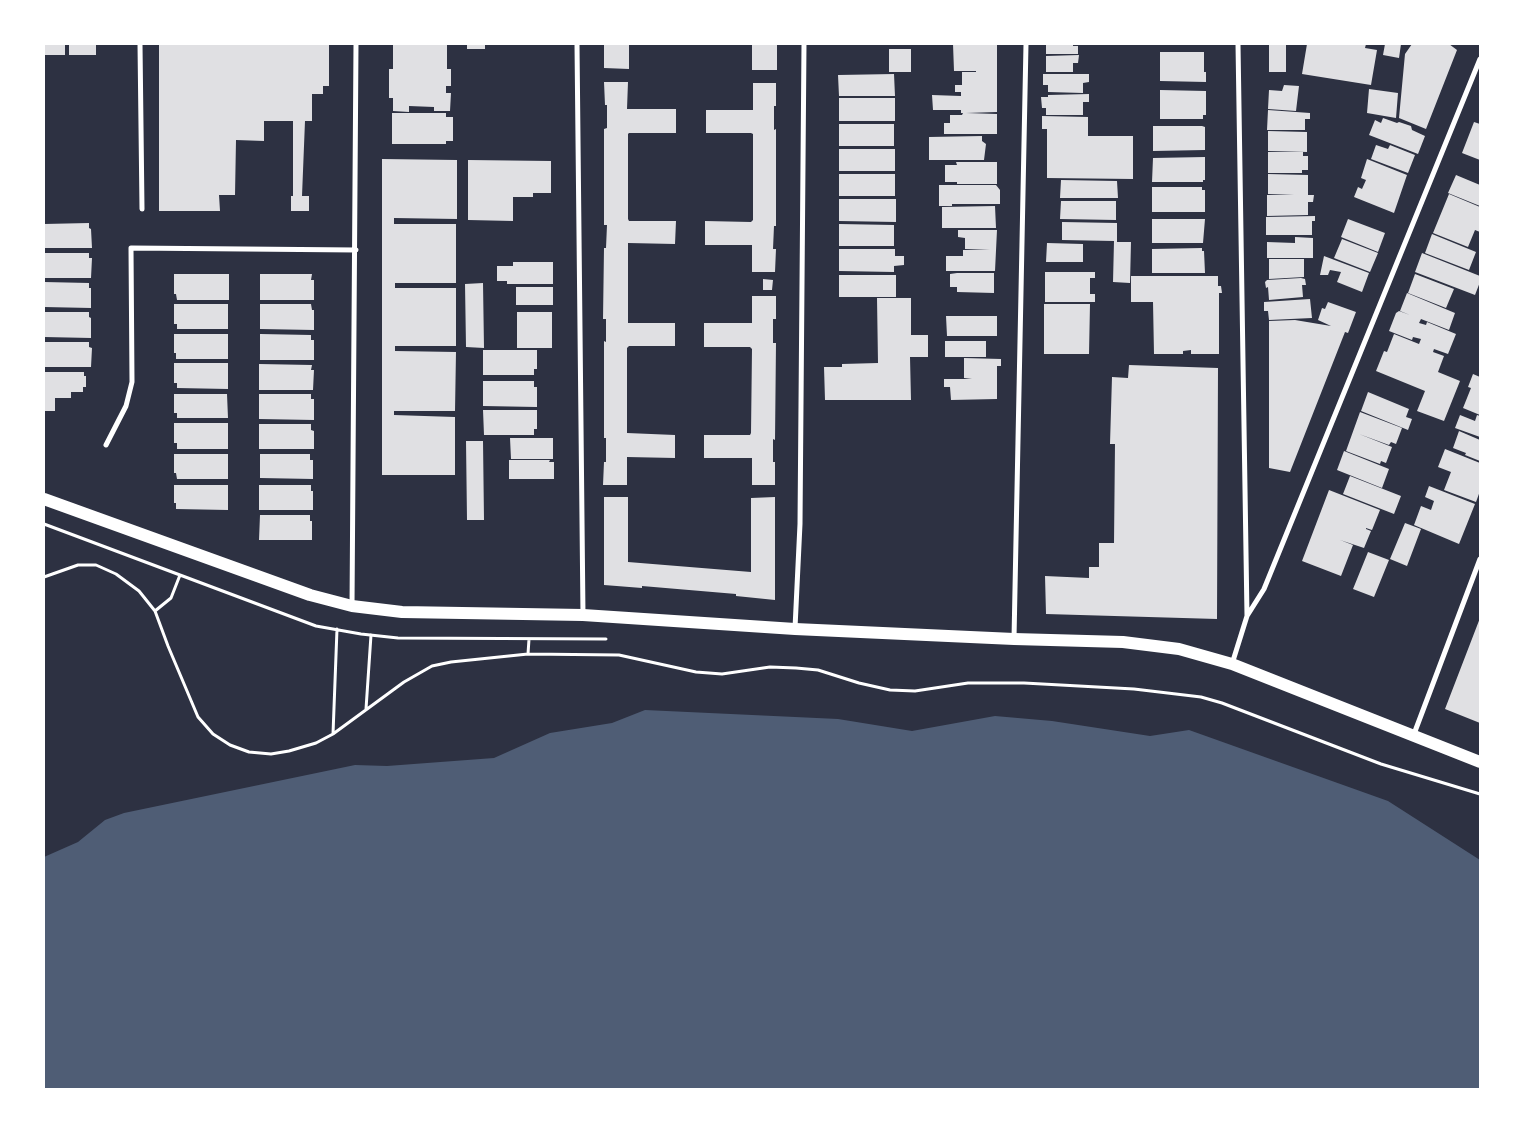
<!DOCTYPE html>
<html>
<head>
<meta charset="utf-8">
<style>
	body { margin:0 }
	#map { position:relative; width:1524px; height:1133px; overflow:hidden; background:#2d3142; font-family:Raleway,sans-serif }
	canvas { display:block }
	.frame { position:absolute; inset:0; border:45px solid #fff; pointer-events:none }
</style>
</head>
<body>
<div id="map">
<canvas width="1524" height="1133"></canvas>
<div class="frame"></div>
</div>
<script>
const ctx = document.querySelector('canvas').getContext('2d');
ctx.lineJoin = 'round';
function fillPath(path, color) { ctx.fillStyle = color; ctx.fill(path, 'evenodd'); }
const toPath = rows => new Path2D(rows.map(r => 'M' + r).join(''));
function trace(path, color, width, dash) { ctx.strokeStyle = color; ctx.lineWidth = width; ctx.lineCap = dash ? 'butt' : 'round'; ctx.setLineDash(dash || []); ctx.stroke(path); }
const water = toPath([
	[645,710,838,719,912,731,995,716,1052,721,1150,736,1189,730,1388,801,1480,860,1480,1089,44,1089,44,857,78,842,105,820,124,813,355,765,387,766,494,758,550,733,612,723]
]);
const building = toPath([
	[44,44,65,44,65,55,44,55],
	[69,44,96,44,96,55,69,55],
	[159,44,329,44,329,86,323,86,323,94,312,94,312,121,305,121,302,196,309,196,309,211,291,211,291,196,293,196,293,121,264,121,264,141,236,140,235,195,219,195,220,211,159,211],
	[393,44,447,44,447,69,451,69,451,86,446,86,446,93,451,93,450,111,434,111,434,107,409,106,409,112,393,111,393,98,389,98,389,69,393,69],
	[467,44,485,44,485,49,467,49],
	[604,44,629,44,629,69,604,68],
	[752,44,777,44,777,70,752,70],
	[953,44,997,44,997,112,966,113,997,114,997,134,944,134,944,123,950,123,950,115,962,115,963,113,961,113,961,110,933,110,932,95,961,96,961,92,955,92,955,85,962,85,962,72,976,72,976,71,954,71],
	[1046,44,1073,44,1073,46,1078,46,1078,54,1046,54],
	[1269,44,1286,44,1286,72,1269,72],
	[1307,44,1366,44,1365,48,1377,50,1371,85,1302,74],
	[1385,44,1401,44,1399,58,1383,55],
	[1412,44,1449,44,1457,50,1426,129,1399,118,1405,54],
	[889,49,911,49,911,72,889,72],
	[1160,52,1204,52,1204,72,1206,72,1206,82,1160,81],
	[1079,55,1078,63,1073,63,1073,72,1046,72,1046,56],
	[894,74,895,96,839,96,838,75],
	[1043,74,1089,74,1089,82,1083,83,1083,93,1048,92,1048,85,1043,85],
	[604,82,628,82,627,109,676,109,676,133,629,133,628,134,628,219,629,221,676,221,675,244,628,243,628,323,675,323,675,346,629,346,627,348,627,433,675,435,675,458,627,457,627,485,603,485,604,462,606,462,606,438,604,438,604,341,606,342,606,319,603,319,604,248,606,248,607,225,604,225,604,129,607,128,607,105,605,105],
	[753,83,776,83,776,106,774,106,774,130,776,129,776,226,774,226,773,249,776,249,775,272,752,272,752,245,705,245,705,221,751,222,753,220,753,134,751,133,706,133,706,110,753,110],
	[1284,85,1299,86,1296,111,1268,109,1269,90,1282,91],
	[1369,89,1398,93,1396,118,1367,113],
	[1160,90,1206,91,1206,115,1203,115,1203,119,1160,119],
	[1089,94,1089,102,1083,102,1083,115,1046,115,1046,108,1042,108,1041,97,1048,97,1048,95],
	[839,98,895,98,895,121,839,121],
	[1268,110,1310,113,1310,119,1305,119,1305,130,1267,130],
	[392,113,446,113,446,117,453,117,453,141,446,141,446,144,392,144],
	[1042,116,1088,117,1088,136,1133,136,1133,179,1047,178,1047,129,1042,129],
	[1383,118,1397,123,1399,122,1411,126,1412,130,1425,136,1418,154,1369,135,1375,120,1381,123],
	[1474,122,1480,124,1480,160,1462,153],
	[839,124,894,124,894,146,839,146],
	[1153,126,1202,126,1205,127,1205,150,1153,151],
	[1268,131,1307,132,1307,152,1268,151],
	[982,136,982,141,986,144,984,160,929,160,929,137],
	[1376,145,1388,149,1390,145,1415,155,1408,173,1371,159],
	[839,149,895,149,895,171,839,171],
	[1268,152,1303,152,1303,156,1308,156,1308,170,1302,170,1302,173,1268,173],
	[1205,157,1205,180,1203,180,1203,182,1152,182,1153,158],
	[382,159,457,160,457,219,394,218,394,224,456,224,456,283,395,283,395,288,456,288,456,346,395,346,395,351,456,352,455,411,394,411,394,415,455,417,455,475,382,475],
	[1367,159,1407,175,1394,213,1354,197,1358,187,1362,189,1366,180,1361,178],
	[468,160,551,161,551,193,533,193,533,197,513,197,513,221,468,220],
	[956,162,997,162,997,184,957,184,957,182,945,182,945,165,957,165],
	[839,174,895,174,895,196,839,196],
	[1268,174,1308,175,1308,195,1314,195,1313,202,1308,202,1308,215,1267,216,1267,195,1294,195,1268,194],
	[1456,175,1480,185,1480,206,1448,193],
	[1061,180,1117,181,1118,198,1060,198],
	[939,185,996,185,1000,190,1000,204,952,204,952,206,939,206],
	[1152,187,1202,187,1202,190,1205,190,1205,212,1152,212],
	[1449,194,1480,207,1480,232,1475,230,1468,247,1433,233],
	[839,199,896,199,896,222,839,221],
	[1061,201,1116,201,1116,220,1060,219],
	[995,206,996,228,942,228,942,207],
	[1315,216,1315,221,1312,221,1312,235,1266,235,1266,217],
	[1152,219,1205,219,1203,243,1152,243],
	[1348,219,1385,233,1378,252,1341,237],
	[1062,222,1117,223,1117,242,1131,242,1130,283,1113,282,1114,241,1062,240],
	[89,223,89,228,91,229,92,248,44,248,44,224],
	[839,224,894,225,894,246,839,246],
	[958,230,997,230,995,271,946,271,946,256,963,256,963,250,990,250,965,249,965,238,958,237],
	[1432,234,1476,252,1469,270,1425,253],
	[1295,237,1313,238,1313,258,1267,258,1267,242,1295,243],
	[1342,239,1378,253,1370,272,1334,258],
	[1047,243,1083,244,1083,262,1046,262],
	[1202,248,1202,251,1204,251,1205,273,1152,273,1152,249],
	[839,249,895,249,895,256,904,256,904,265,894,266,894,272,839,271],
	[44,253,89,253,89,258,92,258,91,278,44,278],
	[1422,253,1480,276,1480,282,1475,295,1415,272],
	[1324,256,1369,273,1362,292,1337,282,1341,272,1330,270,1328,275,1320,275],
	[1269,259,1304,259,1304,277,1269,279],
	[513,262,553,262,553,284,507,284,507,281,497,281,497,266,513,266],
	[1045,272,1095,272,1095,278,1090,278,1090,294,1095,294,1095,302,1045,302],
	[957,273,994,273,994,293,957,292,957,287,950,287,950,274],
	[174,274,229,274,229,300,177,300,176,294,174,294],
	[260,274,312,274,311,280,314,280,314,300,260,300],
	[1415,274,1454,289,1446,308,1408,293],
	[839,275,896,275,896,297,839,297],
	[1131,276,1218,276,1218,286,1221,286,1222,293,1219,293,1219,354,1191,354,1191,350,1183,351,1183,354,1154,354,1153,302,1131,302],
	[1301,278,1305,279,1306,285,1302,285,1303,297,1269,300,1268,287,1266,288,1265,282,1267,280],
	[763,279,773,280,772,290,763,290],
	[44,282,89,283,89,288,91,288,91,308,44,307],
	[483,283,484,348,466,347,465,284],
	[516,287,553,287,553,305,516,305],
	[1407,293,1455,313,1449,330,1421,319,1419,323,1426,325,1427,322,1456,334,1448,354,1434,349,1433,352,1444,356,1438,372,1460,381,1444,421,1417,411,1425,391,1376,371,1384,351,1387,352,1394,334,1419,344,1421,339,1413,337,1412,340,1389,331,1396,313,1399,311,1410,315,1400,311],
	[752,296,776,296,776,319,773,319,773,343,776,343,775,440,773,439,773,462,775,462,775,485,752,485,752,458,704,458,704,435,750,435,751,433,752,349,750,347,704,347,704,323,752,323],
	[877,298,911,298,911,335,928,335,928,357,910,357,911,400,825,400,824,367,842,367,842,364,878,363],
	[1310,299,1312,318,1269,320,1268,311,1264,311,1264,302],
	[1328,302,1356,312,1348,333,1345,332,1290,472,1269,468,1269,321,1295,320,1331,326,1318,320,1322,308,1325,309],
	[174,304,228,304,228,329,177,329,177,324,174,324],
	[260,304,311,304,312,310,314,310,314,330,260,329],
	[1044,304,1090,304,1089,354,1044,354],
	[44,312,89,312,89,317,91,318,91,338,44,337],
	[517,312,552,312,552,348,517,348],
	[946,316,997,316,997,336,947,336],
	[174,334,228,334,228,359,176,359,176,353,174,353],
	[260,334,311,335,311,340,314,340,314,360,260,360],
	[945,341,986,341,986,357,945,357],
	[44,342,89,342,89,347,92,348,91,367,44,367],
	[483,350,537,350,537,369,534,369,534,375,483,375],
	[964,358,1001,359,1001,366,997,366,997,399,951,400,950,387,944,387,944,379,972,379,964,378],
	[174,363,228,363,228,389,177,388,177,383,174,383],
	[259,364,312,365,311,370,314,370,313,390,259,390],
	[1129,365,1218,368,1217,619,1046,614,1045,576,1089,578,1089,567,1099,567,1099,543,1114,543,1115,444,1110,444,1112,377,1128,378],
	[44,372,84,372,84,376,86,376,86,387,83,387,83,392,71,392,71,398,55,398,55,411,44,411],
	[1473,374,1480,377,1480,415,1463,408,1471,388,1468,387],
	[483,381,534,381,534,387,537,387,537,407,483,406],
	[1368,392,1409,409,1406,417,1412,419,1408,430,1361,411],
	[174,394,227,394,228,418,177,418,177,413,174,413],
	[259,394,311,394,311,399,314,399,314,420,259,419],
	[483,410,537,410,537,429,534,429,534,435,484,435],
	[1360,412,1402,428,1396,444,1391,442,1389,445,1359,434,1392,447,1386,463,1381,461,1380,464,1346,451],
	[1460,415,1475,421,1477,415,1480,416,1480,437,1455,428],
	[174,423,228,423,228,449,177,449,177,443,174,443],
	[259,424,311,424,311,430,314,431,314,449,259,449],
	[1459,431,1480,440,1480,461,1465,455,1466,453,1453,448],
	[510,438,553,438,553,459,511,459],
	[466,441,483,441,484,520,467,520],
	[1445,449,1480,463,1480,491,1476,502,1444,490,1451,472,1438,467],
	[1344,451,1389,469,1382,488,1337,470],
	[174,454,228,454,228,479,177,479,176,473,174,473],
	[260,454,310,454,310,460,313,460,313,479,260,478],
	[509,460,550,460,549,462,554,462,554,479,509,479],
	[1350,476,1401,496,1394,514,1343,494],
	[174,485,228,485,228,510,176,509,176,503,174,503],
	[259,485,311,485,311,491,313,491,313,510,259,510],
	[1429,486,1475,504,1459,544,1414,525,1421,506,1431,510,1434,501,1425,497],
	[1329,490,1380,510,1372,530,1366,528,1366,529,1371,531,1364,548,1340,540,1353,545,1341,576,1302,561],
	[604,497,628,497,628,562,751,572,751,498,775,497,775,600,736,596,736,594,642,586,642,588,604,585],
	[260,515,310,515,310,521,312,521,312,540,259,540],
	[1405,523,1421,529,1407,566,1390,559],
	[1368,552,1389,560,1374,597,1353,589],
	[1480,618,1480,723,1445,709]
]);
const path = toPath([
	[44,524,316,626,361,634,398,638,606,639],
	[44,577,78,565,96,565,116,574,139,591,155,611,168,646,198,717,213,734,230,745,249,752,271,754,289,751,316,743,333,734,404,682,432,666,451,662,528,654,619,655,696,672,722,674,770,667,796,668,818,670,859,683,890,690,915,691,968,683,1024,683,1134,689,1201,697,1222,703,1381,764,1480,794],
	[155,611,171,598,180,575],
	[528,654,529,639],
	[366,709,371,635],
	[333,734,337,629]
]);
const minor = toPath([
	[140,44,142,209],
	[577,44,583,615],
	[1238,44,1247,616],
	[106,445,126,406,132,382,131,248,356,250],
	[352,606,356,44],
	[795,628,800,524,804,44],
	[1014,638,1026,44],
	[1232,664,1247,616,1264,589,1480,59],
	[1414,734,1480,559]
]);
const primary = toPath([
	[44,499,310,595,352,606,402,612,583,615,795,629,1014,639,1123,642,1179,649,1232,664,1480,762]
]);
fillPath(water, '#4f5d75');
fillPath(building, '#e0e0e3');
trace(path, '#fff', 3);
trace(minor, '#fff', 5);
trace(primary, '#fff', 12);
</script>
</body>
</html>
